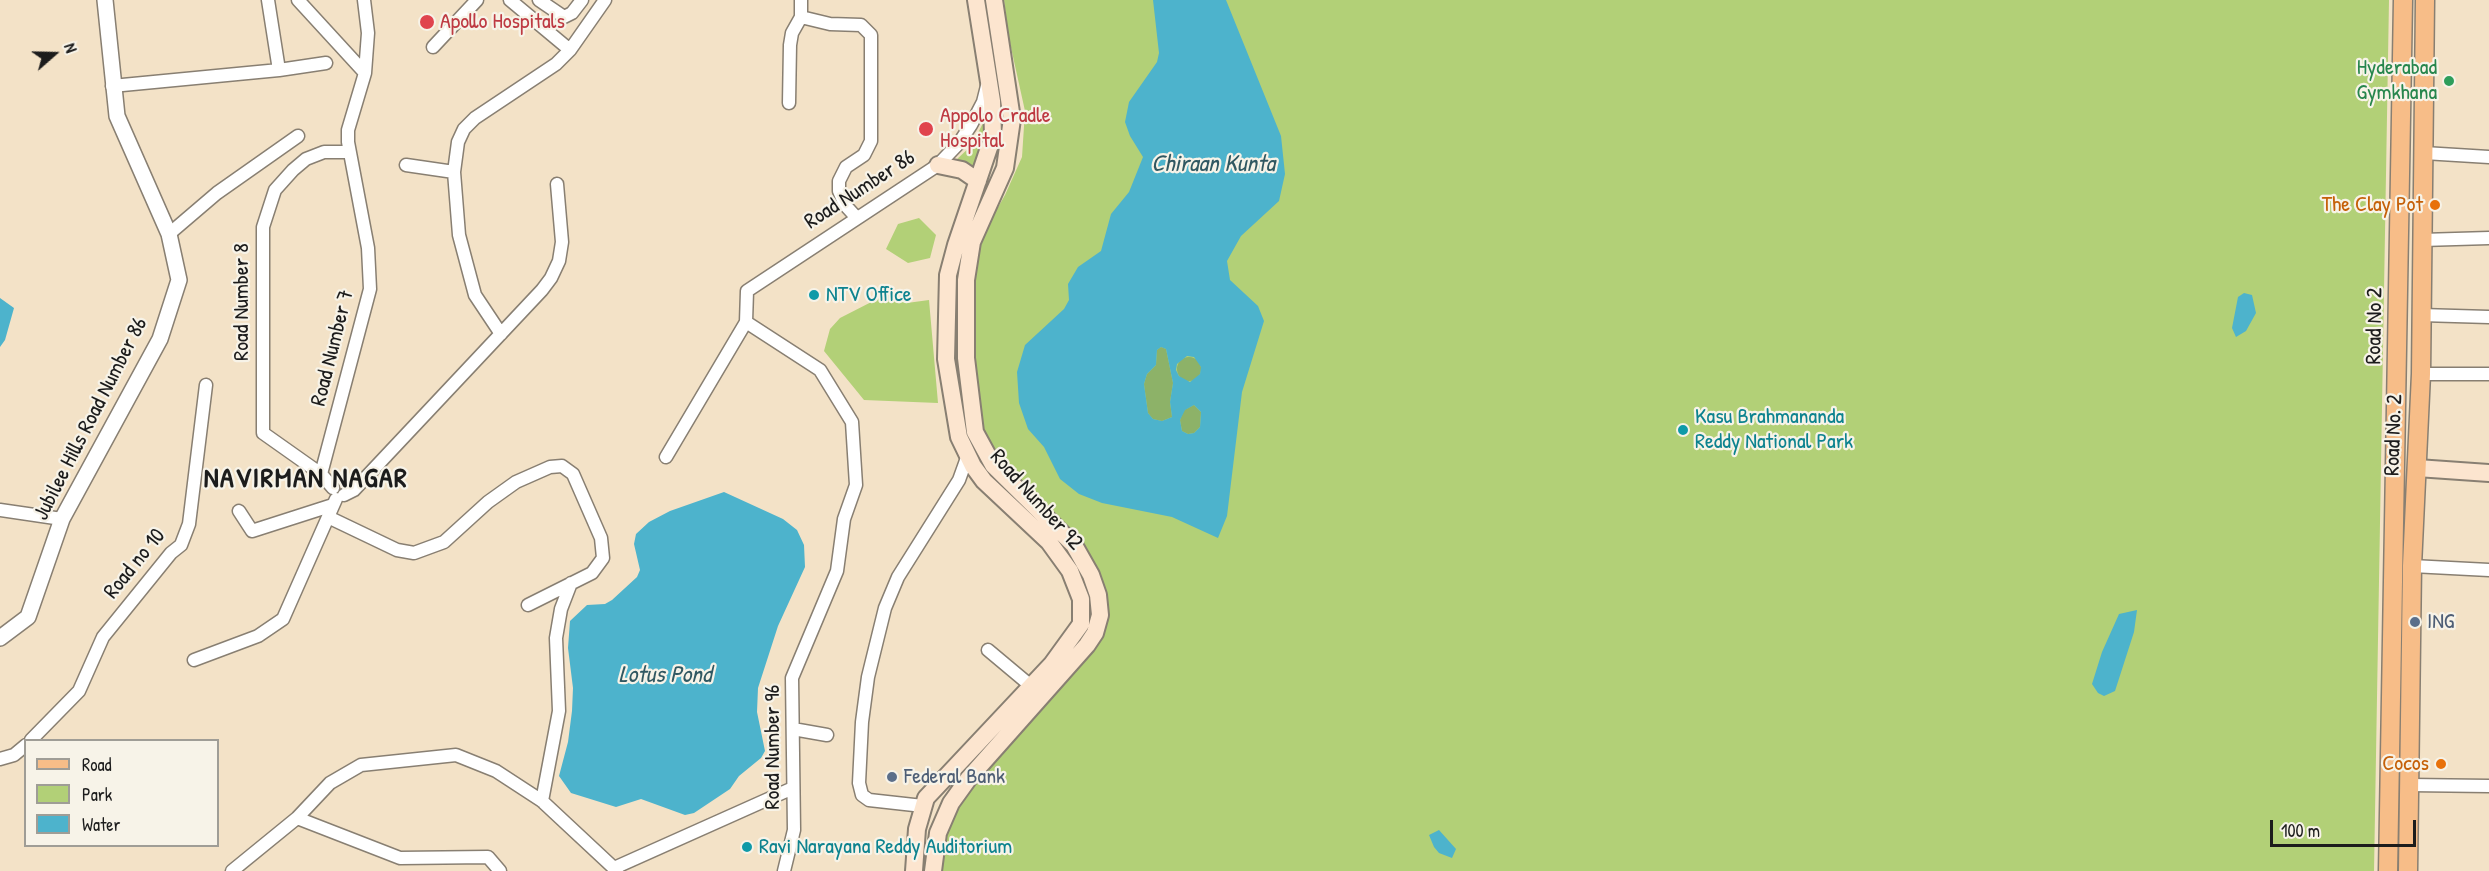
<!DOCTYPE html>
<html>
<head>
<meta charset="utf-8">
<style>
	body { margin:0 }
	#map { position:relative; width:2489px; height:871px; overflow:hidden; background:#f3e2c7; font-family:"Patrick Hand",sans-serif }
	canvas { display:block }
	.legend { position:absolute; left:24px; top:739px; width:195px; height:108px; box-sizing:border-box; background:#f7f3e8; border:2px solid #9f9d96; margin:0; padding:8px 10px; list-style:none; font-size:18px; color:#1c1c1c }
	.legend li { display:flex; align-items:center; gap:12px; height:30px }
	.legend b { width:30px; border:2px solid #9f9d96 }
	.north { position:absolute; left:24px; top:24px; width:60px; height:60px; -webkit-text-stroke:4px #f7f3e8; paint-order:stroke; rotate:70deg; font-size:16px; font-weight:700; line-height:24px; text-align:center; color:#1c1c1c }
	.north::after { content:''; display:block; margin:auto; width:21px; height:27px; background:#1c1c1c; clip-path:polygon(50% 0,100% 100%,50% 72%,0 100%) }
	.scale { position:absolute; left:2270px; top:820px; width:146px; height:27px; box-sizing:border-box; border:3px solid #1c1c1c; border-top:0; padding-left:8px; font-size:18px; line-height:21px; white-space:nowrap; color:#1c1c1c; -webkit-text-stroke:4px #f7f3e8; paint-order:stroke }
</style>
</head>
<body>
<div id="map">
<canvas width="2489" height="871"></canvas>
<ul class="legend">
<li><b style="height:8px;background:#f7bd88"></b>Road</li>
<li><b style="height:16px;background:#b2d077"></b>Park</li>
<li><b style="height:16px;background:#4db3cc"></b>Water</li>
</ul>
<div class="north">N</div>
<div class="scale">100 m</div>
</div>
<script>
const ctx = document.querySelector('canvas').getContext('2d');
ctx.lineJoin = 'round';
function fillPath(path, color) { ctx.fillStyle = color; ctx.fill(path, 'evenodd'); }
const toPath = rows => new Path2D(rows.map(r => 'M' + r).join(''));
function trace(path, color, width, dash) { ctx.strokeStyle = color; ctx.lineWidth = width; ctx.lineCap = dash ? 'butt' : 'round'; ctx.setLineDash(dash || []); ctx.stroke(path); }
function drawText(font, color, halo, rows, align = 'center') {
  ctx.font = font + ' "Patrick Hand",sans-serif'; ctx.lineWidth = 4.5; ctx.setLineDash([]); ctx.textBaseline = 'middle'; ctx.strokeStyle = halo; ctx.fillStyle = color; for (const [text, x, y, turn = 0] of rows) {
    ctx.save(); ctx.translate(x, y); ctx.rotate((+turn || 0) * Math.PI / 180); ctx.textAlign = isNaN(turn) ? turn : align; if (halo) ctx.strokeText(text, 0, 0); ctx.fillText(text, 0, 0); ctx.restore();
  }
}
const green = toPath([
	[1004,0,2389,0,2374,871,940,871,944,834,970,788,1099,639,1108,621,1108,598,1099,572,1084,544,1002,465,987,442,980,418,972,324,973,282,981,237,1005,195,1022,157,1025,111,1008,34],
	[988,113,987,131,975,170,955,161,972,145],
	[919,218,936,235,930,258,908,263,886,249,898,224],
	[887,294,907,303,929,300,938,403,864,400,824,351,830,329,840,318]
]);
const forest = toPath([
	[1161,347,1166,349,1173,383,1170,402,1172,417,1162,421,1153,419,1148,413,1144,384,1147,374,1156,365,1157,350],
	'1177 369a12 12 0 1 1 24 0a12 12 0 1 1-24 0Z',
	[1194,405,1201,412,1200,427,1194,433,1188,434,1182,431,1180,420,1184,410]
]);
const water = toPath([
	[1153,0,1226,0,1281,136,1285,174,1279,201,1241,236,1227,261,1230,280,1258,306,1264,321,1242,392,1227,516,1218,538,1172,517,1102,503,1079,494,1060,479,1044,447,1028,429,1019,403,1017,372,1025,345,1064,309,1069,300,1068,284,1078,267,1101,251,1111,214,1129,192,1143,157,1130,136,1125,122,1129,102,1157,62,1159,53],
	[1161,347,1166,349,1173,383,1170,402,1172,417,1162,421,1153,419,1148,413,1144,384,1147,374,1156,365,1157,350],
	[1187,356,1194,357,1201,367,1200,374,1190,382,1179,376,1176,370,1177,364],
	[1194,405,1201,412,1200,427,1194,433,1188,434,1182,431,1180,420,1185,410],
	[2244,293,2252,295,2256,313,2246,331,2236,337,2232,328,2238,297],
	[0,298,14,308,5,340,0,347],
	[724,492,783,519,797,530,804,545,805,567,778,626,758,688,757,712,765,751,761,758,739,776,730,789,694,813,685,815,641,799,616,807,571,793,559,776,568,742,572,711,573,688,568,648,570,621,587,605,605,604,612,600,637,577,640,570,634,544,636,534,649,522,670,511],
	[2137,610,2134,632,2115,691,2104,696,2098,693,2092,684,2102,652,2119,614],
	[1439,830,1456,849,1452,858,1439,853,1434,847,1429,835]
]);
const minor = toPath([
	[298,0,365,73],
	[510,0,570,50],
	[539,0,564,17,572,13,582,0],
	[801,0,801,17,830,24,861,25,871,35,871,141,864,155,846,167,839,181,839,191,845,205,856,217],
	[433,47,477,0],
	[279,70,326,63],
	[112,86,279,70,268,0],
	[789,103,790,45,792,33,801,17],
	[2424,153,2489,157],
	[406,165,454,172],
	[169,234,217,193,298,136],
	[2422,240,2489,238],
	[2421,315,2489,317],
	[746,322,820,370,852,422,856,485,844,519,837,571,792,678,794,830,784,871],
	[501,334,475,295,459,235,454,172,458,142,464,129,475,118,556,64,570,50,605,0],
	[2421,374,2489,374],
	[666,457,746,322,747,291,938,165,959,143,971,125,983,102,987,86],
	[321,474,263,433,263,227,275,190,293,170,306,159,324,152,349,152],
	[333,488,321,474,370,289,368,248,348,142,348,130,365,73,368,33,364,0],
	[344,495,354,490,542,290,551,278,559,261,562,242,557,184],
	[0,510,62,519],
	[239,511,252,531,333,505],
	[328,517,397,550,414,553,444,542,488,502,516,482,550,467,562,466,573,474,601,538,603,558,592,573,528,605],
	[2412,566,2489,570],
	[988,650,1031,686],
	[194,660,258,636,283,619,336,499],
	[793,729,827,735],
	[31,740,79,691,103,637,171,553,181,545,189,524,206,385],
	[0,759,14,755,26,745],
	[2410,785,2489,786],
	[542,801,559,711,556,638,561,609,571,583],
	[923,806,869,800,862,795,859,783,862,722,868,677,885,608,898,577,959,480,968,455],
	[297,818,400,858,488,857,500,871],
	[614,868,793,788],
	[232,871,297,818,330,783,361,765,456,755,496,771,542,801,617,871]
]);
const tertiary = toPath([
	[0,638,28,617,62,519,160,339,179,280,169,234,117,116,105,0]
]);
const secondary = toPath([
	[938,165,962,170,978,181],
	[2417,468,2489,473],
	[914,871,917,829,926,798,1052,664,1081,624,1081,599,1070,571,1049,542,984,481,973,466,959,437,946,359,948,275,956,245,993,136,992,101,976,0],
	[933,871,938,833,951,803,969,778,1087,645,1095,633,1100,615,1098,595,1091,575,1074,545,993,465,975,432,966,358,966,280,972,242,1005,168,1012,119,994,0]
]);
const primary = toPath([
	[2388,871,2403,0],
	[2408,871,2412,566,2421,374,2425,0]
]);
const markers = [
	[427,22,8,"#e0444e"],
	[2449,81,6,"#2e9e5b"],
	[926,129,8,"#e0444e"],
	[2435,205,6,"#e8710a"],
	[814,295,6,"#0f9aa8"],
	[1683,430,6,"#0f9aa8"],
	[2415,622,6,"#5c6f8a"],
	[2441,764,6,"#e8710a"],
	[892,777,6,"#5c6f8a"],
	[747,847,6,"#0f9aa8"]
];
const healthNames = [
	["Apollo Hospitals",440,22],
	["Appolo Cradle",940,116],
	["Hospital",940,141]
];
const leisureNames = [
	["Hyderabad",2437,68],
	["Gymkhana",2437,93]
];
const streetNames = [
	["Road Number 86",860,190,-33],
	["Road Number 8",242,302,-90],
	["Road No 2",2375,326,-89],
	["Road Number 7",333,348,-76],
	["Jubilee Hills Road Number 86",91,419,-63],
	["Road No. 2",2394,435,-88],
	["Road Number 92",1036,500,48],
	["Road no 10",135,564,-51],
	["Road Number 96",773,747,-90]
];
const foodNames = [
	["The Clay Pot",2423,205],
	["Cocos",2429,764]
];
const cultureNames = [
	["NTV Office",826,295],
	["Kasu Brahmananda",1695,417],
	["Reddy National Park",1695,442],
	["Ravi Narayana Reddy Auditorium",759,847]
];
const serviceNames = [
	["ING",2427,622],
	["Federal Bank",904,777]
];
const waterNames = [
	["Chiraan Kunta",1213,165],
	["Lotus Pond",665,676]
];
const districtNames = [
	["NAVIRMAN NAGAR",306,480]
];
fillPath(green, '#b2d077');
fillPath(forest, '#8db268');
fillPath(water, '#4db3cc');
trace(minor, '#887f72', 15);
trace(tertiary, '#887f72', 18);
trace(secondary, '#887f72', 20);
trace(primary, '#887f72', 21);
trace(minor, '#fff', 12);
trace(tertiary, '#fff', 15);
trace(secondary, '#fce5cf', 16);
trace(primary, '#f7bd88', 18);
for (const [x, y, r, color] of markers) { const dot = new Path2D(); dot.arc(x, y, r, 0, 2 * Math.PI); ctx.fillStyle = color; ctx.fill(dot); trace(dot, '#f7f3e8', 2); }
drawText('22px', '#be3a42', '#f7f3e8', healthNames, 'left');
drawText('22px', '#27864d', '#f7f3e8', leisureNames, 'right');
drawText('22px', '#1c1c1c', '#f7f3e8', streetNames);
drawText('22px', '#c56008', '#f7f3e8', foodNames, 'right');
drawText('22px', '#0d838f', '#f7f3e8', cultureNames, 'left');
drawText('22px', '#4e5e75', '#f7f3e8', serviceNames, 'left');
drawText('italic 24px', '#305862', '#f7f3e8', waterNames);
ctx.letterSpacing = '1.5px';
drawText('bold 28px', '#1c1c1c', '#f7f3e8', districtNames);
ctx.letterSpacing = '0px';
</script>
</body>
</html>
